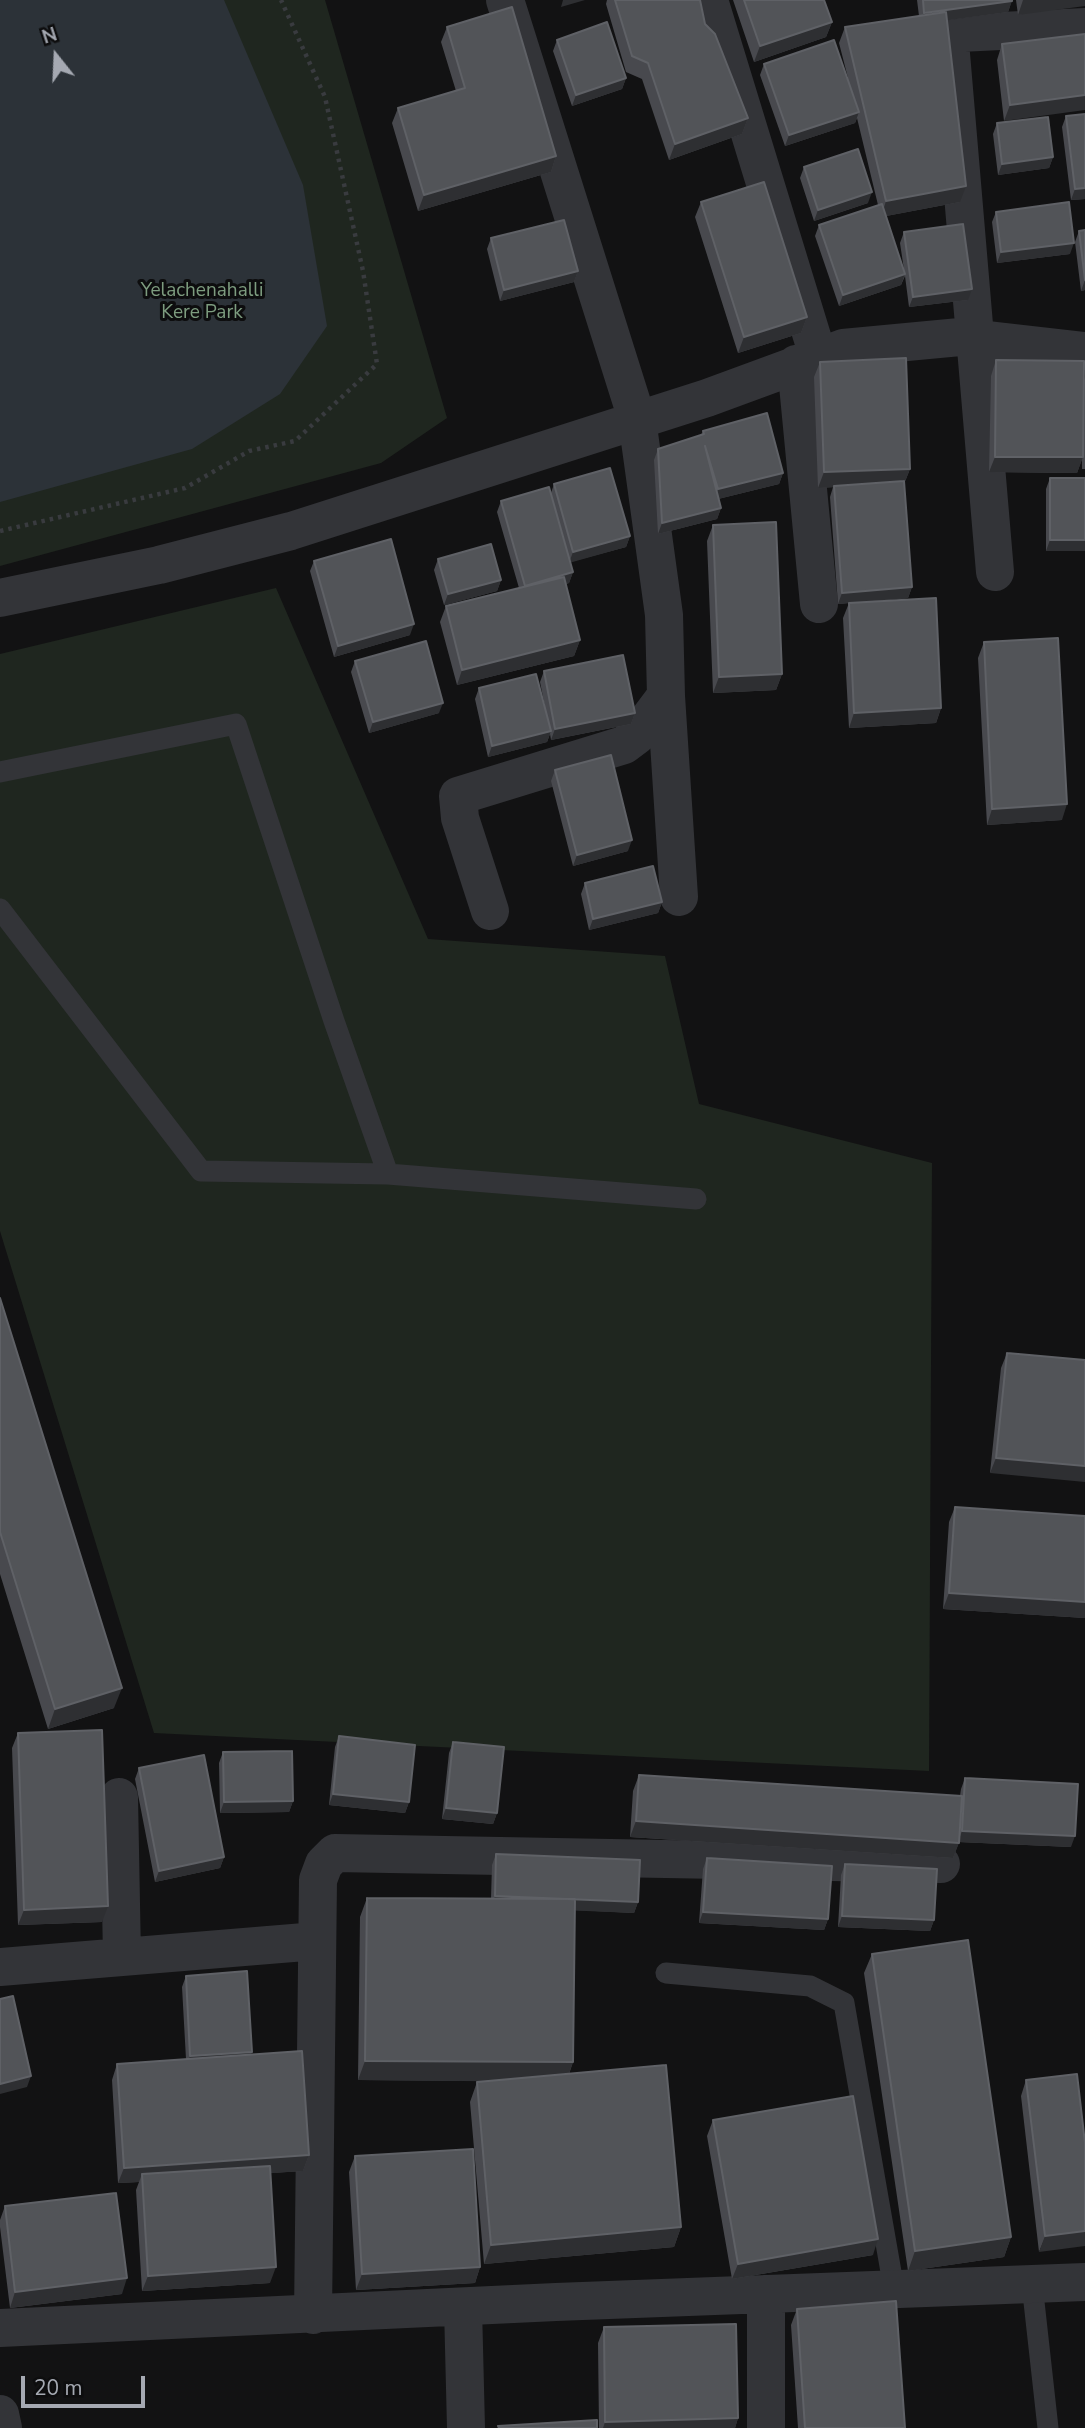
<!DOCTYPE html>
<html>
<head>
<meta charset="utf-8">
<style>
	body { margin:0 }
	#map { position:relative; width:1085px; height:2428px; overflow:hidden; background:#121213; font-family:"Nunito Sans",sans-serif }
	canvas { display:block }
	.north { position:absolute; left:21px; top:21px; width:70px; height:70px; -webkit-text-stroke:5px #0d0d0e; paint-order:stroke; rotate:342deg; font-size:19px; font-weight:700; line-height:28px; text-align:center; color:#a5a9b2 }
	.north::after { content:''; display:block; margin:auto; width:24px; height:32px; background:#a5a9b2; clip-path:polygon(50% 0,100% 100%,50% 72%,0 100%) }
	.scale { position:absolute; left:21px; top:2376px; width:124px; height:32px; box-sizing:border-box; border:4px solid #a5a9b2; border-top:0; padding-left:9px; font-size:21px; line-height:24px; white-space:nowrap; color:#a5a9b2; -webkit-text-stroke:5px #0d0d0e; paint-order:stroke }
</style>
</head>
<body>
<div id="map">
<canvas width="1085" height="2428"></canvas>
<div class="north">N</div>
<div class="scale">20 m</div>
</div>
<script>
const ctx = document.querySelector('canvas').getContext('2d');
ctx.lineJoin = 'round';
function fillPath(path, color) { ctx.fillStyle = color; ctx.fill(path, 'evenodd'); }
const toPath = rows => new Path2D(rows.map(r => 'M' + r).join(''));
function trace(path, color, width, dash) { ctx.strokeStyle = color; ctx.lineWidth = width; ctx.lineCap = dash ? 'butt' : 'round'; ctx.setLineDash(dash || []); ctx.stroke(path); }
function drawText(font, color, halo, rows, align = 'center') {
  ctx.font = font + ' "Nunito Sans",sans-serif'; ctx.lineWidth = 6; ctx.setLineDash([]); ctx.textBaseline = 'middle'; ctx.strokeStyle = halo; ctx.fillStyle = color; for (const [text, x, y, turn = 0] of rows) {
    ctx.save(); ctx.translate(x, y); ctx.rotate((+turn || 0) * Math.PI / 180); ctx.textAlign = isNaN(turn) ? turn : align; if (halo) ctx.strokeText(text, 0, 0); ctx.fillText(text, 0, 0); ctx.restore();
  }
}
const green = toPath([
	[0,0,325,0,447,418,381,463,0,566],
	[276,588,428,939,665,956,699,1104,932,1163,929,1771,154,1733,0,1231,0,654]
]);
const water = toPath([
	[0,0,224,0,303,185,327,326,280,394,192,449,0,502]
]);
const path = toPath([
	[0,531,185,488,249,451,295,441,377,364,363,271,325,97,281,0]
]);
const service = toPath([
	[0,772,236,724,334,1021,388,1174],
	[0,909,201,1171,388,1174,696,1199],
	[666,1973,810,1986,844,2003,894,2289],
	[1032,2284,1048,2428]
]);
const minor = toPath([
	[709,0,818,356],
	[796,364,819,604],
	[995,572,950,42,953,35,959,33,1085,27],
	[0,598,159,565,291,531,707,398,843,348,960,337,1085,351],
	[666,696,679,897],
	[490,911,460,818,458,796,624,745,636,736,666,696,664,615,637,419,505,0],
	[119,1797,122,1957],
	[0,1967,317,1941],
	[463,2307,466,2428],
	[313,2315,318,1880,324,1864,335,1853,941,1864],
	[0,2328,556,2302,1085,2282],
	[0,2414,3,2428],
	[766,2428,766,2294]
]);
const wall = toPath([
	[607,0,700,0,705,24,748,118,742,134,669,160,642,79,626,72,606,4],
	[733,0,824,0,832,22,826,37,754,62],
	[917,0,1012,0,1008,12,947,20,960,202,886,216,904,270,900,243,904,232,968,300,909,307,905,276,901,285,839,306,815,236,819,225,878,205,857,118,855,123,785,146,760,75,764,64,848,78,839,43,845,27,919,16],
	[1016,0,1085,0,1018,15],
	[447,27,556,156,551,172,418,211,392,123,398,108,456,91,441,42],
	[1085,34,1004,121,997,60,1002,44],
	[557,40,626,78,622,89,572,106,553,51],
	[1085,114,1085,199,1071,200,1062,127,1066,116],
	[997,123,1053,157,1049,168,998,175,993,134],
	[804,167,868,203,814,221,800,178],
	[701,202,807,317,801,333,738,353,695,217],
	[996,212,1070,254,997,263,992,222],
	[1085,230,1085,290,1081,291,1075,242,1079,231],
	[491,238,578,271,574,282,500,301,487,249],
	[996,360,1084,380,1085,376,1085,469,1082,469,1082,459,1077,473,989,472,991,376],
	[820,362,910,469,904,484,912,587,908,598,863,602,941,708,936,723,849,728,843,618,849,603,838,604,830,497,833,487,818,488,814,377],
	[703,431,783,473,779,484,718,499,721,508,717,519,658,534,654,460,658,449,701,435],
	[1050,478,1085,478,1085,551,1046,551,1046,489],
	[554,484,630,536,626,547,570,562,573,572,569,583,566,584,580,640,574,656,457,685,440,622,446,606,519,588,497,512,501,501,551,493],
	[713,525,782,674,776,690,713,693,707,541],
	[438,559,501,580,497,591,444,605,434,570],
	[314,561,410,635,334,657,310,571],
	[984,642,1062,820,987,825,978,658],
	[355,661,439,713,369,733,351,672],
	[544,671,635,713,631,724,551,740,550,734,547,742,488,757,475,699,479,688,545,707,540,682],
	[555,770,628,851,573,866,551,781],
	[585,883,662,902,658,913,589,930,581,894],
	[0,1298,114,1708,48,1729,0,1574],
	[1007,1353,1085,1360,990,1473,1001,1368],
	[955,1507,1085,1516,1085,1618,943,1609,949,1522],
	[18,1733,102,1922,18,1925,12,1748],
	[339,1736,409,1802,405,1813,329,1805,335,1747],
	[453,1742,497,1813,493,1824,442,1819,449,1753],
	[223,1752,293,1801,289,1812,220,1813,219,1763],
	[139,1768,224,1857,220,1868,155,1882,135,1779],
	[639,1775,960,1796,961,1789,965,1778,1071,1847,959,1842,953,1858,630,1837,633,1791],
	[496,1854,638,1902,634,1913,575,1910,573,2062,569,2074,681,2227,674,2247,484,2264,470,2102,477,2082,485,2081,358,2080,360,1917,367,1898,491,1899,492,1865],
	[707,1858,828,1919,824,1930,699,1923,703,1869],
	[845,1864,934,1920,930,1931,838,1927,841,1875],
	[872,1954,1011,2237,1004,2257,908,2271,864,1973],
	[186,1976,251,2055,309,2155,303,2171,270,2173,270,2283,142,2291,136,2190,139,2182,118,2183,112,2080,117,2064,186,2059,182,1987],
	[1026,2080,1085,2143,1039,2252,1021,2096],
	[713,2120,873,2255,732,2279,707,2136],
	[355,2156,480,2267,475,2283,356,2290,349,2172],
	[5,2206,122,2294,10,2308,0,2227,0,2220],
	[797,2309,905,2428,798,2428,791,2325],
	[604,2327,738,2418,735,2428,751,2428,599,2428,598,2343]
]);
const shadedWall = toPath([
	[563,0,585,0,561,7],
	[1023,0,1085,0,1085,6,1018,15],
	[1012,1,1008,12,920,24,924,13],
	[832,22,826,37,754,62,760,46],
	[626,78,622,89,572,106,576,95],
	[1085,95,1085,110,1004,121,1010,105],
	[859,112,855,123,785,146,789,135],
	[748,118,742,134,669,160,675,144],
	[556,156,551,172,418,211,424,195],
	[1053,157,1049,168,998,175,1002,164],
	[966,186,960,202,881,217,886,201],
	[1085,188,1085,199,1071,200,1075,189],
	[872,192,868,203,814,221,818,210],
	[1074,243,1070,254,997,263,1001,252],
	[578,271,574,282,500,301,504,290],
	[905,274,901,285,839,306,843,295],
	[1085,280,1085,290,1081,291],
	[972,289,968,300,909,307,913,297],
	[807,317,801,333,738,353,744,337],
	[995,457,1083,457,1077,473,989,472],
	[910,469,904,484,818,488,824,472],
	[783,473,779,484,714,500,718,489],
	[721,508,717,519,658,534,662,523],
	[630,536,626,547,569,563,573,552],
	[1050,540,1085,540,1085,551,1046,551],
	[573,572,569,583,521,597,525,586],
	[501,580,497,591,444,605,448,594],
	[912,587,908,598,838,604,842,593],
	[414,624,410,635,334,657,338,646],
	[580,640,574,656,457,685,462,670],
	[782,674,776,690,713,693,719,677],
	[443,703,439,713,369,733,373,722],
	[941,708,936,723,849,728,854,713],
	[635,713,631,724,551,740,555,729],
	[551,731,547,742,488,757,492,746],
	[1067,804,1062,820,987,825,992,809],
	[632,840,628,851,573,866,577,855],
	[662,902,658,913,589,930,593,919],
	[996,1458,1085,1466,1085,1482,990,1473],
	[949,1593,1085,1602,1085,1618,943,1609],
	[122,1688,114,1708,48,1729,55,1709],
	[333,1794,409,1802,405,1813,329,1805],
	[293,1801,289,1812,220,1813,224,1802],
	[446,1808,497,1813,493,1824,442,1819],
	[636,1821,959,1843,953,1858,630,1837],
	[962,1831,1075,1836,1071,1847,958,1842],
	[224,1857,220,1868,155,1882,159,1871],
	[495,1896,638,1902,634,1913,491,1907],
	[108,1906,102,1922,18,1925,24,1910],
	[703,1912,828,1919,824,1930,699,1923],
	[842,1916,934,1920,930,1931,838,1927],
	[252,2052,248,2063,186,2067,190,2056],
	[365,2061,573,2062,566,2082,358,2080],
	[31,2076,27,2087,0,2094,0,2084],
	[309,2155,303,2171,142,2182,142,2174,139,2182,118,2183,124,2168],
	[681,2227,674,2247,484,2264,491,2245],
	[1085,2231,1085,2246,1039,2252,1045,2236],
	[1011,2237,1004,2257,908,2271,915,2251],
	[878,2239,873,2255,732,2279,738,2264],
	[276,2267,270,2283,142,2291,148,2276],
	[480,2267,475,2283,356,2290,362,2274],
	[127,2278,122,2294,10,2308,15,2292],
	[738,2418,735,2428,603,2428,605,2422]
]);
const building = toPath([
	[615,0,700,0,705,24,715,34,748,118,675,144,648,63,632,56,615,0],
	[744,0,824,0,832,22,760,46,744,0],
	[923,0,1012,0,1012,1,924,13,923,0],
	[512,7,556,156,424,195,398,108,465,88,447,27,512,7],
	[946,12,966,186,886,201,845,27,946,12],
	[607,22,626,78,576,95,557,40,607,22],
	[1085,34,1085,95,1010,105,1002,44,1085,34],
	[834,40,859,112,789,135,764,64,834,40],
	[1085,114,1085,188,1075,189,1066,116,1085,114],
	[1048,117,1053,157,1002,164,997,123,1048,117],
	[858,149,872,192,818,210,804,167,858,149],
	[764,182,807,317,744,337,701,202,764,182],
	[1069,202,1074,243,1001,252,996,212,1069,202],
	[882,204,905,274,843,295,819,225,882,204],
	[564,220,578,271,504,290,491,238,564,220],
	[963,224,972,289,913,297,904,232,963,224],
	[1085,230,1085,280,1079,231,1085,230],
	[906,358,910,469,824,472,820,362,906,358],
	[996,360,1084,361,1083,457,995,457,996,360],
	[767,413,783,473,718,489,705,446,721,508,662,523,658,449,704,434,703,431,767,413],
	[610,468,630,536,573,552,554,484,610,468],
	[1050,478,1085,478,1085,540,1050,540,1050,478],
	[904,481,912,587,842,593,834,486,904,481],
	[549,487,573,572,525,586,501,501,549,487],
	[776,522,782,674,719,677,713,525,776,522],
	[391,539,414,624,338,646,314,561,391,539],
	[491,544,501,580,448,594,438,559,491,544],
	[564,577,580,640,462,670,446,606,564,577],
	[936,598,941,708,854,713,849,603,936,598],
	[1058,638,1067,804,992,809,984,642,1058,638],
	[426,641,443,703,373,722,355,661,426,641],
	[623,655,635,713,555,729,544,671,623,655],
	[536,674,551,731,492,746,479,688,536,674],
	[611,755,632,840,577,855,555,770,611,755],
	[653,866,662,902,593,919,585,883,653,866],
	[0,1298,122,1688,55,1709,0,1532,0,1298],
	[1007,1353,1085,1360,1085,1466,996,1458,1007,1353],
	[955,1507,1085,1516,1085,1602,949,1593,955,1507],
	[102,1730,108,1906,24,1910,18,1733,102,1730],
	[339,1736,415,1745,409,1802,333,1794,339,1736],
	[453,1742,504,1747,497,1813,446,1808,453,1742],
	[292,1751,293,1801,224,1802,223,1752,292,1751],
	[204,1755,224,1857,159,1871,139,1768,204,1755],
	[639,1775,962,1796,959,1843,636,1821,639,1775],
	[965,1778,1078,1784,1075,1836,962,1831,965,1778],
	[496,1854,640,1860,638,1902,495,1896,496,1854],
	[707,1858,832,1866,828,1919,703,1912,707,1858],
	[845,1864,937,1869,934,1920,842,1916,845,1864],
	[367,1898,575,1899,573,2062,365,2061,367,1898],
	[968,1940,1011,2237,915,2251,872,1954,968,1940],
	[247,1971,252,2052,190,2056,186,1976,247,1971],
	[13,1996,31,2076,0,2084,0,1999,13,1996],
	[302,2051,309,2155,124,2168,117,2064,302,2051],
	[666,2065,681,2227,491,2245,477,2082,666,2065],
	[1077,2074,1085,2143,1085,2231,1045,2236,1026,2080,1077,2074],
	[853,2096,878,2239,738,2264,713,2120,853,2096],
	[473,2149,480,2267,362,2274,355,2156,473,2149],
	[270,2166,276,2267,148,2276,142,2174,270,2166],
	[116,2193,127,2278,15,2292,5,2206,116,2193],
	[896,2301,905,2428,805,2428,797,2309,896,2301],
	[736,2324,738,2418,605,2422,604,2327,736,2324],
	[597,2420,597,2428,499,2428,498,2426,597,2420]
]);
const parkNames = [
	["Yelachenahalli",202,291],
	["Kere Park",202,313]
];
fillPath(green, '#1f261f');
fillPath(water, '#2c3238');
trace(path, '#393b3f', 4.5, [3.5, 5]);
trace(service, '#333438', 21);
trace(minor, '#333438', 38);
fillPath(wall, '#48494e');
fillPath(shadedWall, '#2e2f32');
fillPath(building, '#525458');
trace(building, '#5f6166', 2);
drawText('19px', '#7d9c7f', '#0d0d0e', parkNames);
</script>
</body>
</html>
